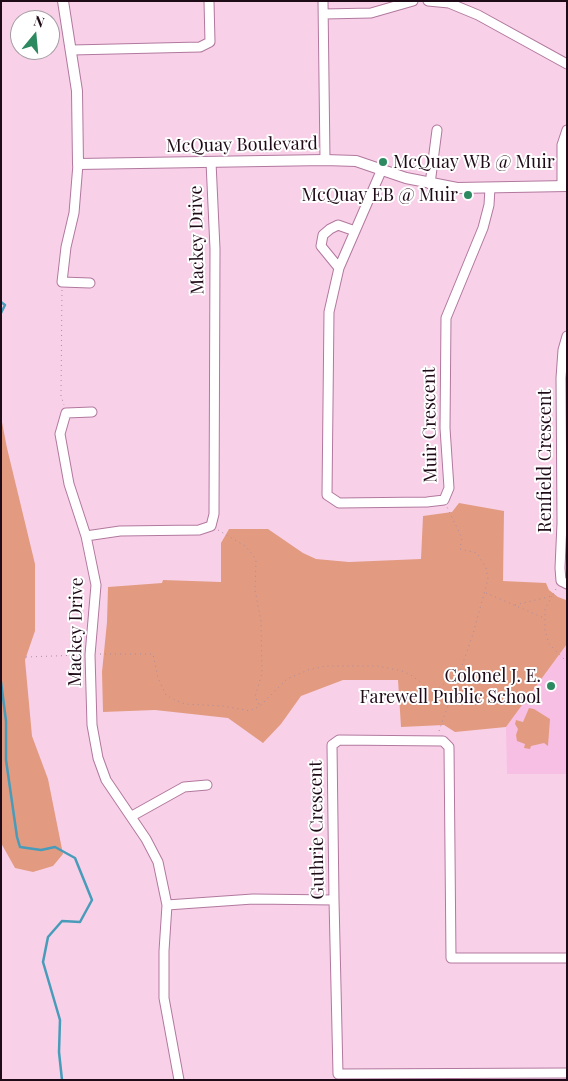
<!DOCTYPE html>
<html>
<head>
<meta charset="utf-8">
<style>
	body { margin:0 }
	#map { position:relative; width:568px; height:1081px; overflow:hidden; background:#f8d1e9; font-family:"Playfair Display",serif }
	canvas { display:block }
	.frame { position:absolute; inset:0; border:2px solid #1f0a18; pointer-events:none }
	.north { position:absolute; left:10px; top:10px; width:50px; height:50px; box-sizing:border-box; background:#fff; border:1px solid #a59da3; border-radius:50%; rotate:17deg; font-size:14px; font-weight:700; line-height:20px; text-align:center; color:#1f0a18 }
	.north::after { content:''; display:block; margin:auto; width:18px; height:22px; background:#2c8960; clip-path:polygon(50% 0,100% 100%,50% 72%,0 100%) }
</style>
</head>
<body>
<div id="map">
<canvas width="568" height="1081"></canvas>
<div class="frame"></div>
<div class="north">N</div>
</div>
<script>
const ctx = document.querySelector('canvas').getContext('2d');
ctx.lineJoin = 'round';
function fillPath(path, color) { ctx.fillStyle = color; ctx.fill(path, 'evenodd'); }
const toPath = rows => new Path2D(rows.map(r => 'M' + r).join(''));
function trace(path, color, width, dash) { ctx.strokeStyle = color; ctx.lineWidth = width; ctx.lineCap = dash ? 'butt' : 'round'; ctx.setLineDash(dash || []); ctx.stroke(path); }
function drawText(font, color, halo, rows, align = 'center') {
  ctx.font = font + ' "Playfair Display",serif'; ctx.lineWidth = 4; ctx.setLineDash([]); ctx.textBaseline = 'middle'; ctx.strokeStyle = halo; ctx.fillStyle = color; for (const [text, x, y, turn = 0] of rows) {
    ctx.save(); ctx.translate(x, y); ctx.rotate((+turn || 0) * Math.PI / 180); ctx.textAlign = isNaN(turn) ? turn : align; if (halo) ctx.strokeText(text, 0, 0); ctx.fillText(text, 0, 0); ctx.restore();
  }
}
const built = toPath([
	[567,644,567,774,507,774,506,727]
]);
const green = toPath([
	[1,417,7,448,35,564,35,631,25,660,32,736,48,779,63,854,53,866,33,872,15,868,1,843],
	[459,503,504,511,503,581,546,583,549,590,558,597,566,600,567,644,506,727,455,732,444,725,401,727,398,680,343,680,301,696,281,724,263,743,228,718,155,710,103,712,102,672,107,622,108,587,162,583,163,580,221,582,221,543,229,529,268,529,303,553,316,559,349,562,421,559,423,516,452,512],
	[529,708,534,709,550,719,548,746,544,743,531,746,530,749,524,748,525,744,517,741,516,735,518,729,515,724,516,720,523,722]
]);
const stream = toPath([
	[1,302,5,305,1,313],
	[1,682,6,721,6,760,17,837,20,847,41,850,55,847,75,858,92,900,80,922,62,921,48,937,43,962,60,1020,59,1052,62,1080]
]);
const path = toPath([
	[62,290,61,396,64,405],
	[218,530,245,546,253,555,256,561,255,590,261,621,262,673,255,697,260,706],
	[486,593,544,618],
	[552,596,545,609,545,630,549,644,567,662],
	[515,605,552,596,556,589],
	[100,654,153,654,158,678,166,695,173,699,185,704,223,706,250,711,260,706,287,679,308,670,326,666,378,666,402,671,411,675,420,682,422,695,426,696,430,696,461,669],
	[26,657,81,655],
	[439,731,473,634,488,579,486,568,477,553,460,549,462,538,447,507]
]);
const minor = toPath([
	[323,1,325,160],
	[428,1,449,3,478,15,567,64],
	[324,14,371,13,413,1],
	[72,50,200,47,210,42,209,1],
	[78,164,74,213,66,247,62,282,90,283],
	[382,169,339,268,329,312,327,495,339,503,427,502,444,500,449,488,445,428,446,318,483,228,489,205,490,188],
	[430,184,437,130],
	[562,186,562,145,567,130],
	[339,268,321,246,323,235,330,229,338,225,355,231],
	[567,336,563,350,561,378,562,523,560,568,561,581,567,584],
	[92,412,66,413,60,434,69,484,86,536,96,585,90,655,92,725,98,758,106,780,146,839,158,862,167,905,164,951,164,998,179,1080],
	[86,536,120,531,199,530,211,526,214,514,215,249,211,162],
	[132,816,184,787,207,785],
	[167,905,253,899,334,900],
	[567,958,451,958,449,747,443,741,339,740,332,745,334,900,338,1074,567,1073]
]);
const tertiary = toPath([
	[63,1,77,91,78,164,325,160,356,161,406,178,457,188,567,186]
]);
const markers = [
	[383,162,5,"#2c8960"],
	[468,195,5,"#2c8960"],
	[551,686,5,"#2c8960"]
];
const streetNames = [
	["McQuay Boulevard",242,145,-1],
	["Mackey Drive",197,240,-91],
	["Muir Crescent",430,425,-91],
	["Renfield Crescent",545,461,-90],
	["Mackey Drive",76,632,-89],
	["Guthrie Crescent",317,830,-91]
];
const poiNames = [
	["McQuay WB @ Muir",393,162,"left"],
	["McQuay EB @ Muir",458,195],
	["Colonel J. E.",541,676],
	["Farewell Public School",541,697]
];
fillPath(built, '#f7bfe3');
fillPath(green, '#e29b81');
trace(stream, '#489bb9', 2.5);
trace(minor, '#b2789e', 11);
trace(tertiary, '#b2789e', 12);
trace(path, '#ac8ca0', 1, [1, 4]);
trace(minor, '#fff', 9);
trace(tertiary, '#fff', 10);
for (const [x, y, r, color] of markers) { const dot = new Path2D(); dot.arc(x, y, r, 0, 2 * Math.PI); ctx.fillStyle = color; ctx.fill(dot); trace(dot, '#fff', 2); }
drawText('18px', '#1f0a18', '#fff', streetNames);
drawText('18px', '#1f0a18', '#fff', poiNames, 'right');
</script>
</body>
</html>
